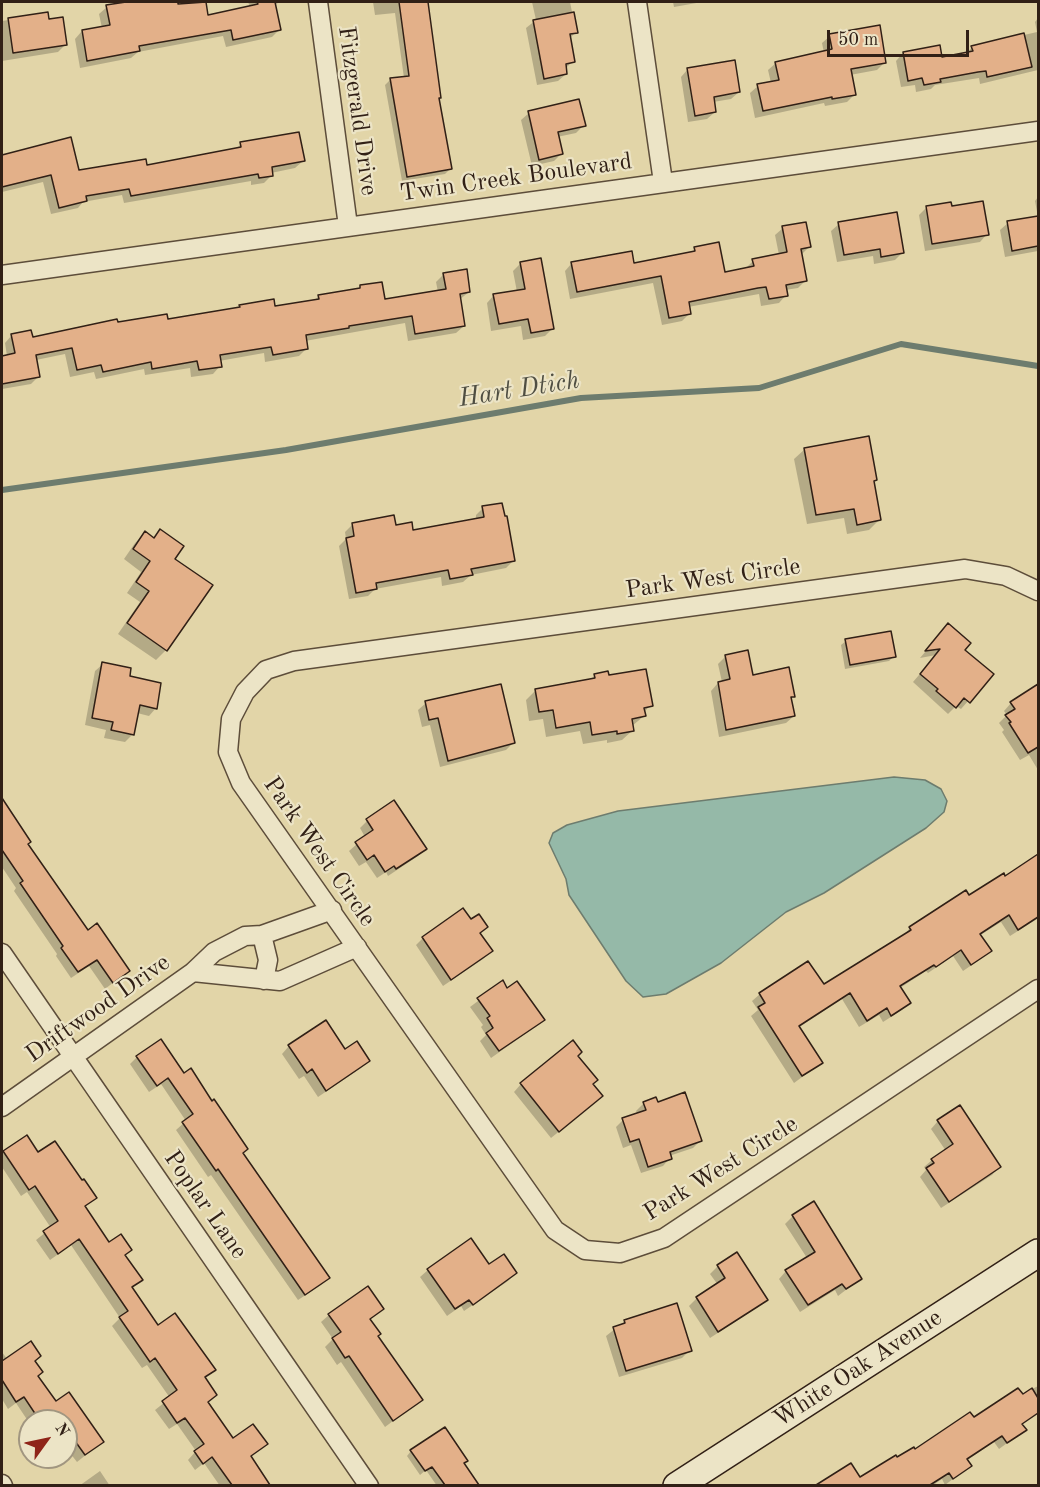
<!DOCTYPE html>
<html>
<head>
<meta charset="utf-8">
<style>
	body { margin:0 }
	#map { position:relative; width:1040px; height:1487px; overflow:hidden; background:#e2d5a8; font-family:"Old Standard TT",serif }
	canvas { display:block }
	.frame { position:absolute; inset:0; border:3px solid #312016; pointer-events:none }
	.north { position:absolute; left:18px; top:1409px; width:60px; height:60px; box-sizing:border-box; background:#ece4c6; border:2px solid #a19680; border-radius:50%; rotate:57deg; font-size:16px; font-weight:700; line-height:24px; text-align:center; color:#312016 }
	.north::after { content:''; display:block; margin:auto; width:21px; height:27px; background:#8f2418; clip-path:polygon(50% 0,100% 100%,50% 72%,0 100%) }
	.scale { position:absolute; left:827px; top:30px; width:142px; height:27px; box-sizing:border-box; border:3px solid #312016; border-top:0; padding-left:8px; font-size:18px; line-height:21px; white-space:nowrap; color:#312016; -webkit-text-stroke:4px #ece4c6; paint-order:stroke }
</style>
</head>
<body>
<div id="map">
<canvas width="1040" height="1487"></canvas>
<div class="frame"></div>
<div class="north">N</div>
<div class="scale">50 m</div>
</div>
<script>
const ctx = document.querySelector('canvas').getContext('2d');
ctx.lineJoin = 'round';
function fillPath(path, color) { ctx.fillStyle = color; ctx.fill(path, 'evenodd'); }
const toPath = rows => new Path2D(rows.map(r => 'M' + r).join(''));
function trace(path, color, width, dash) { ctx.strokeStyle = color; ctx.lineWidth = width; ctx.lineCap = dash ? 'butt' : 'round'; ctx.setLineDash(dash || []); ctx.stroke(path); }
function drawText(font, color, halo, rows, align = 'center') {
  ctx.font = font + ' "Old Standard TT",serif'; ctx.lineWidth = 4.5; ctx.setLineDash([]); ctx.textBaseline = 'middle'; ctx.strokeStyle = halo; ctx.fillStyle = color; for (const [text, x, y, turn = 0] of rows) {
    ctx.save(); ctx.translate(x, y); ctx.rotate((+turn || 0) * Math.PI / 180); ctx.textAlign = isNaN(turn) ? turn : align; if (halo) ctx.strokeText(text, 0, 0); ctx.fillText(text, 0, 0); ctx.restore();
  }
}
const water = toPath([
	[894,777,925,780,941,789,947,801,944,812,926,828,824,893,786,912,721,963,666,994,643,997,626,981,569,895,566,879,549,843,553,833,567,825,618,811,894,777]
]);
const shadow = toPath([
	[154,2,176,2,177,6,204,2,207,17,250,7,248,2,279,2,274,6,280,29,272,37,226,47,223,36,138,52,131,58,80,68,75,39,82,31,102,28,99,14,107,7,130,6],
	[373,2,426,2,440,97,438,99,450,169,445,174,402,181,385,85,390,80,404,78,395,13,375,15],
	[532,2,570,2,576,32,569,39,573,61,565,69,566,74,558,81,537,85,526,28,536,20],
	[673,2,702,2,674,7],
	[47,14,48,21,66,44,58,52,2,61,2,21],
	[1038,18,1038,70,980,84,979,78,935,85,931,89,916,92,915,85,901,87,896,61,903,53,941,59,966,54,972,47,1037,32,1035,22],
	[830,36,885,62,877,70,850,75,854,95,847,102,825,106,824,103,755,118,750,93,758,86,771,83,768,70,776,63,824,53,822,43],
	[688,69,739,92,731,99,713,102,715,112,707,119,688,122,681,77],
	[529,113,584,125,576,133,557,137,561,154,554,161,532,166,521,120],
	[70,139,78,172,146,167,235,150,241,144,303,161,295,168,271,173,272,175,264,183,251,185,251,181,124,203,122,195,83,202,78,208,51,214,43,182,2,192,2,156],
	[1038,197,1038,251,1005,257,1000,230,1008,223,1038,217,1035,201],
	[926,208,951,208,987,234,980,242,925,251,919,215],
	[839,224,903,252,895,260,874,264,873,256,837,262,831,231],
	[783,228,809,247,801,255,806,280,798,288,785,290,786,295,779,303,761,306,759,294,688,307,690,313,682,321,662,325,653,283,570,299,565,271,572,263,633,265,691,253,695,249,724,274,746,268,753,261,779,255,775,235],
	[521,263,552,329,545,336,523,340,521,326,491,331,487,303,494,295,517,292,513,271],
	[444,274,469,292,459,300,464,326,456,333,408,341,405,323,305,341,307,348,299,356,265,362,264,353,219,361,220,366,213,374,191,377,190,368,145,375,144,369,96,379,94,372,70,377,65,354,36,360,39,376,31,384,2,389,2,357,7,356,5,343,12,335,31,338,117,323,167,321,238,309,240,306,274,308,314,301,319,296,357,290,360,287,384,301,438,292,436,282],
	[805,449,879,520,869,530,847,534,844,518,807,524,794,459],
	[483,508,513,561,506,568,471,575,463,582,442,586,441,577,375,589,368,596,349,599,339,546,346,539,345,532,352,525,395,526,412,531,476,520,476,515],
	[160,531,173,559,166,650,156,660,118,634,140,602,127,593,141,572,124,559,135,543,145,533,153,539],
	[941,633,992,674,961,709,956,706,948,714,913,682,936,655,920,658],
	[846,641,894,656,889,661,845,669,841,645],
	[726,656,752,677,793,696,790,699,794,716,786,723,719,737,711,691,718,683,722,682,718,664],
	[103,664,128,678,156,708,149,716,137,713,133,734,125,742,104,738,106,730,85,725,95,671],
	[595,675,608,677,651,705,643,713,644,716,632,726,633,730,622,740,607,743,607,740,583,744,580,731,546,737,543,719,529,721,526,700,536,690,589,681],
	[1038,686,1038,770,1029,755,1020,760,1002,732,1004,730,999,723,1007,715,1004,711,1011,703],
	[426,703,513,743,506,750,440,767,430,725,422,727,418,710],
	[3,803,26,844,87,932,128,971,105,989,89,966,71,978,56,956,57,954,14,891,16,888,2,867,2,804],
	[367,821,425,849,418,856,388,876,386,872,377,878,366,862,359,866,349,851,365,837,360,828],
	[1038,856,1038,922,1037,919,1010,936,1001,922,979,936,990,951,982,958,963,971,953,956,928,973,926,971,900,988,909,1003,902,1010,883,1022,879,1015,859,1027,842,999,798,1028,821,1063,794,1083,751,1016,758,1010,752,1001,760,994,823,986,903,936,910,928,1005,878],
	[423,938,491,951,483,959,443,986,416,945],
	[502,983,507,990,543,1020,535,1027,491,1058,480,1041,486,1035,481,1027,483,1025,470,1007],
	[289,1046,345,1051,368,1061,361,1068,318,1097,304,1076,299,1079,282,1054],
	[576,1056,593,1104,551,1138,514,1092,521,1084],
	[137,1057,184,1075,328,1278,321,1285,298,1300,211,1175,208,1177,176,1130,186,1121,161,1084,149,1092,130,1064],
	[644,1103,657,1104,700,1141,693,1148,669,1156,670,1158,663,1166,641,1173,631,1145,623,1148,616,1127,623,1120,638,1115,636,1111],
	[938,1121,999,1167,992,1175,941,1208,920,1177,926,1170,924,1167,932,1160,946,1151,931,1129],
	[4,1152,38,1154,95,1198,84,1208,108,1244,124,1256,141,1280,132,1288,158,1327,214,1370,204,1379,215,1395,207,1403,233,1440,266,1444,250,1457,269,1486,220,1486,204,1463,195,1470,188,1460,196,1451,177,1424,169,1429,155,1410,170,1398,147,1365,142,1368,112,1326,120,1318,71,1245,50,1260,36,1240,51,1228,27,1192,21,1196,2,1167,2,1154],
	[813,1204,860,1279,838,1296,835,1290,800,1312,779,1279,786,1271,807,1258,785,1224,793,1216],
	[718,1266,766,1300,758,1307,710,1338,689,1306,697,1298,718,1285,710,1274],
	[489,1267,515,1273,508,1281,464,1311,461,1306,447,1316,420,1277,428,1270],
	[382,1309,369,1320,377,1336,421,1400,385,1427,341,1362,337,1365,325,1347,333,1339,321,1322,329,1315],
	[625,1321,690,1350,682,1358,619,1377,606,1336],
	[2,1352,7,1359,34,1362,37,1376,55,1404,102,1442,77,1462,66,1448,66,1421,30,1421,30,1424,16,1403,8,1409,2,1399],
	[1038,1386,1038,1414,1021,1425,1025,1430,999,1449,994,1442,966,1461,970,1466,945,1485,942,1479,932,1486,868,1486,864,1479,897,1460],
	[411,1451,462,1464,477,1486,437,1486,426,1470,420,1475,407,1456],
	[850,1465,863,1486,819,1486,821,1484],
	[100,1471,110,1486,79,1486]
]);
const stream = toPath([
	[2,490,286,450,581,398,759,388,901,344,1038,366]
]);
const building = toPath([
	[126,2,178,2,178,4,206,2,208,15,258,4,257,2,275,2,281,30,233,40,231,30,139,46,140,51,87,61,82,30,110,25,106,5,126,2],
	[399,2,428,2,441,98,439,98,452,169,407,177,390,78,409,76,399,2],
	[48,12,49,19,63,17,67,45,13,53,8,18,48,12],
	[574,12,578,33,570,34,575,62,566,64,567,74,544,79,533,20,574,12],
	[880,25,886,63,851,69,856,95,832,99,832,97,763,111,757,84,779,80,775,62,832,49,829,34,880,25],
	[1024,33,1032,67,987,77,986,71,978,72,940,79,941,82,924,85,922,78,908,81,903,52,940,45,942,57,973,51,971,46,1024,33],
	[735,60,740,92,714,97,716,112,695,116,687,68,735,60],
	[579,99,586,126,558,132,563,154,539,160,528,111,579,99],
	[299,132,305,161,272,167,273,176,259,178,258,174,131,196,129,189,86,196,87,201,59,208,51,175,2,187,2,155,71,137,79,170,146,159,147,165,241,147,240,142,299,132],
	[983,201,989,235,932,244,926,206,951,202,952,206,983,201],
	[897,212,904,253,881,257,880,249,844,255,838,222,897,212],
	[1038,216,1038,246,1012,251,1007,221,1038,216],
	[806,222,811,247,801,249,807,281,786,285,788,296,769,299,766,287,758,288,689,302,691,314,669,318,661,276,577,292,571,262,632,251,634,263,695,251,694,247,719,242,725,272,754,266,752,259,787,252,782,226,806,222],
	[541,258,554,329,531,333,528,319,499,324,493,294,525,289,520,262,541,258],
	[467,269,470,292,460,294,465,326,415,334,412,316,349,326,349,328,306,335,308,349,273,355,271,347,220,355,222,367,199,370,197,361,152,369,151,362,103,372,101,365,77,370,72,348,36,355,40,377,2,384,2,356,15,353,11,334,31,330,33,337,117,319,118,322,167,314,168,319,240,307,239,305,274,299,275,306,319,299,318,295,360,288,360,285,382,282,385,299,446,289,443,273,467,269],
	[869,436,877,480,874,481,881,520,857,525,854,509,816,515,804,448,869,436],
	[502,503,505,516,507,516,515,561,471,569,473,575,450,579,448,570,376,583,377,589,356,593,346,538,354,536,352,523,394,515,396,525,412,522,413,530,484,517,482,506,502,503],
	[160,529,184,546,175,559,213,585,167,651,127,623,149,591,136,582,150,561,133,549,145,531,154,538,160,529],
	[948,623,971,643,965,650,994,674,970,703,964,698,956,708,936,691,938,689,920,674,940,649,925,651,948,623],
	[891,631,896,657,850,665,845,639,891,631],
	[748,650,753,675,789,667,795,697,791,697,795,716,726,730,718,682,730,679,725,655,748,650],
	[102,662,131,668,130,676,161,683,157,709,140,705,134,735,111,730,113,722,92,718,102,662],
	[646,669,653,706,644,708,646,716,632,719,634,731,617,734,617,731,592,735,590,722,556,728,553,710,539,712,535,689,595,678,594,674,608,671,609,675,646,669],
	[501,684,515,743,448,761,438,718,429,720,425,701,501,684],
	[1038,684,1038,747,1028,753,1009,723,1011,722,1005,715,1015,709,1010,702,1038,684],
	[2,798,31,842,28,844,88,930,97,923,130,971,113,983,97,960,78,972,61,948,63,946,20,883,23,881,2,850,2,798],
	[394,800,427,849,396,869,394,866,385,872,374,855,367,860,355,842,373,830,366,819,394,800],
	[1038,854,1038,917,1018,930,1009,915,980,934,992,951,971,965,961,950,936,967,934,965,900,986,911,1003,891,1016,887,1008,867,1021,850,993,799,1026,823,1063,802,1076,758,1007,765,1003,759,993,808,961,824,984,911,930,909,927,966,890,969,895,1004,873,1005,876,1038,854],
	[463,908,471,919,479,914,488,927,480,933,493,951,451,980,422,937,463,908],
	[503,980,507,988,517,981,545,1020,499,1051,486,1033,493,1028,487,1018,490,1016,477,998,503,980],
	[326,1020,345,1049,357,1041,370,1061,326,1091,312,1069,307,1073,288,1045,326,1020],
	[161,1039,184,1073,191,1068,212,1101,214,1099,248,1149,243,1153,330,1278,305,1295,218,1169,216,1171,182,1122,193,1114,168,1078,157,1086,136,1056,161,1039],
	[573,1040,582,1052,578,1056,598,1080,593,1084,603,1096,559,1132,520,1083,573,1040],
	[685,1092,702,1141,670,1152,672,1159,648,1167,639,1139,630,1142,622,1118,646,1110,643,1102,656,1097,658,1102,685,1092],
	[960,1105,1001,1167,949,1202,926,1168,934,1163,931,1159,953,1144,937,1120,960,1105],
	[27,1135,38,1152,55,1141,82,1180,84,1179,97,1198,85,1206,109,1242,121,1234,132,1250,125,1255,143,1280,132,1287,158,1325,175,1313,216,1370,205,1377,217,1395,208,1402,233,1438,253,1424,268,1444,251,1456,270,1485,232,1485,212,1457,203,1464,194,1451,204,1444,185,1418,177,1423,162,1401,177,1390,155,1358,150,1362,119,1317,128,1311,79,1239,58,1254,43,1231,58,1221,35,1186,29,1190,3,1151,27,1135],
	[814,1201,862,1279,846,1289,842,1284,808,1305,785,1270,815,1252,792,1215,814,1201],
	[471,1238,489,1264,504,1254,517,1273,473,1305,469,1300,455,1309,427,1269,471,1238],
	[737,1252,768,1300,718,1332,696,1297,725,1278,717,1265,737,1252],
	[368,1286,384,1309,370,1319,381,1334,378,1336,423,1400,393,1421,349,1356,345,1358,332,1338,341,1332,328,1314,368,1286],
	[677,1303,692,1351,626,1371,613,1327,625,1323,624,1320,677,1303],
	[31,1341,41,1356,35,1361,43,1372,38,1376,56,1401,69,1392,104,1442,85,1455,75,1441,66,1447,66,1421,40,1421,24,1397,16,1402,2,1380,2,1361,31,1341],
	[1018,1388,1023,1394,1032,1388,1038,1398,1038,1413,1022,1424,1027,1430,1007,1443,1002,1436,967,1459,972,1466,953,1479,949,1473,930,1485,816,1485,851,1463,860,1477,896,1455,897,1457,914,1447,915,1449,970,1412,974,1417,1018,1388],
	[445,1427,468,1461,464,1463,479,1485,445,1485,432,1467,425,1471,410,1450,445,1427]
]);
const street = toPath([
	[318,2,348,226],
	[637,2,663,182],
	[2,275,1038,131],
	[1038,591,1006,576,965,569,294,661,266,670,245,692,231,719,228,752,241,783,555,1230,585,1250,620,1253,664,1238,1038,989],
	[262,935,268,960,264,980],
	[2,953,369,1486],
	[193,972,280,981,357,947],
	[2,1107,193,972,214,952,245,936,262,935,332,910],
	[2,1484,3,1486]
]);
const secondary = toPath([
	[677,1486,1038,1253]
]);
const streetNames = [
	["Fitzgerald Drive",357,111,82],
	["Twin Creek Boulevard",516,178,-8],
	["Park West Circle",713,579,-8],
	["Park West Circle",319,852,55],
	["Driftwood Drive",98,1009,-35],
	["Park West Circle",721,1169,-32],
	["Poplar Lane",205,1205,55],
	["White Oak Avenue",858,1369,-33]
];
const waterNames = [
	["Hart Dtich",519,390,-9]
];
fillPath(water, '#95b9a8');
trace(water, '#6d7c6e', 1.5);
fillPath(shadow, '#0003');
trace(stream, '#6d7c6e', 6);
fillPath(building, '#e3b089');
trace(building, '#312016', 1.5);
trace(street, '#5d4d3a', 21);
trace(secondary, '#312016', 30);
trace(street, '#ece4c6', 18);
trace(secondary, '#ece4c6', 27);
drawText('24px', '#312016', '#ece4c6', streetNames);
drawText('italic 26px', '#4f4e42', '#ece4c6', waterNames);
</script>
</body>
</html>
